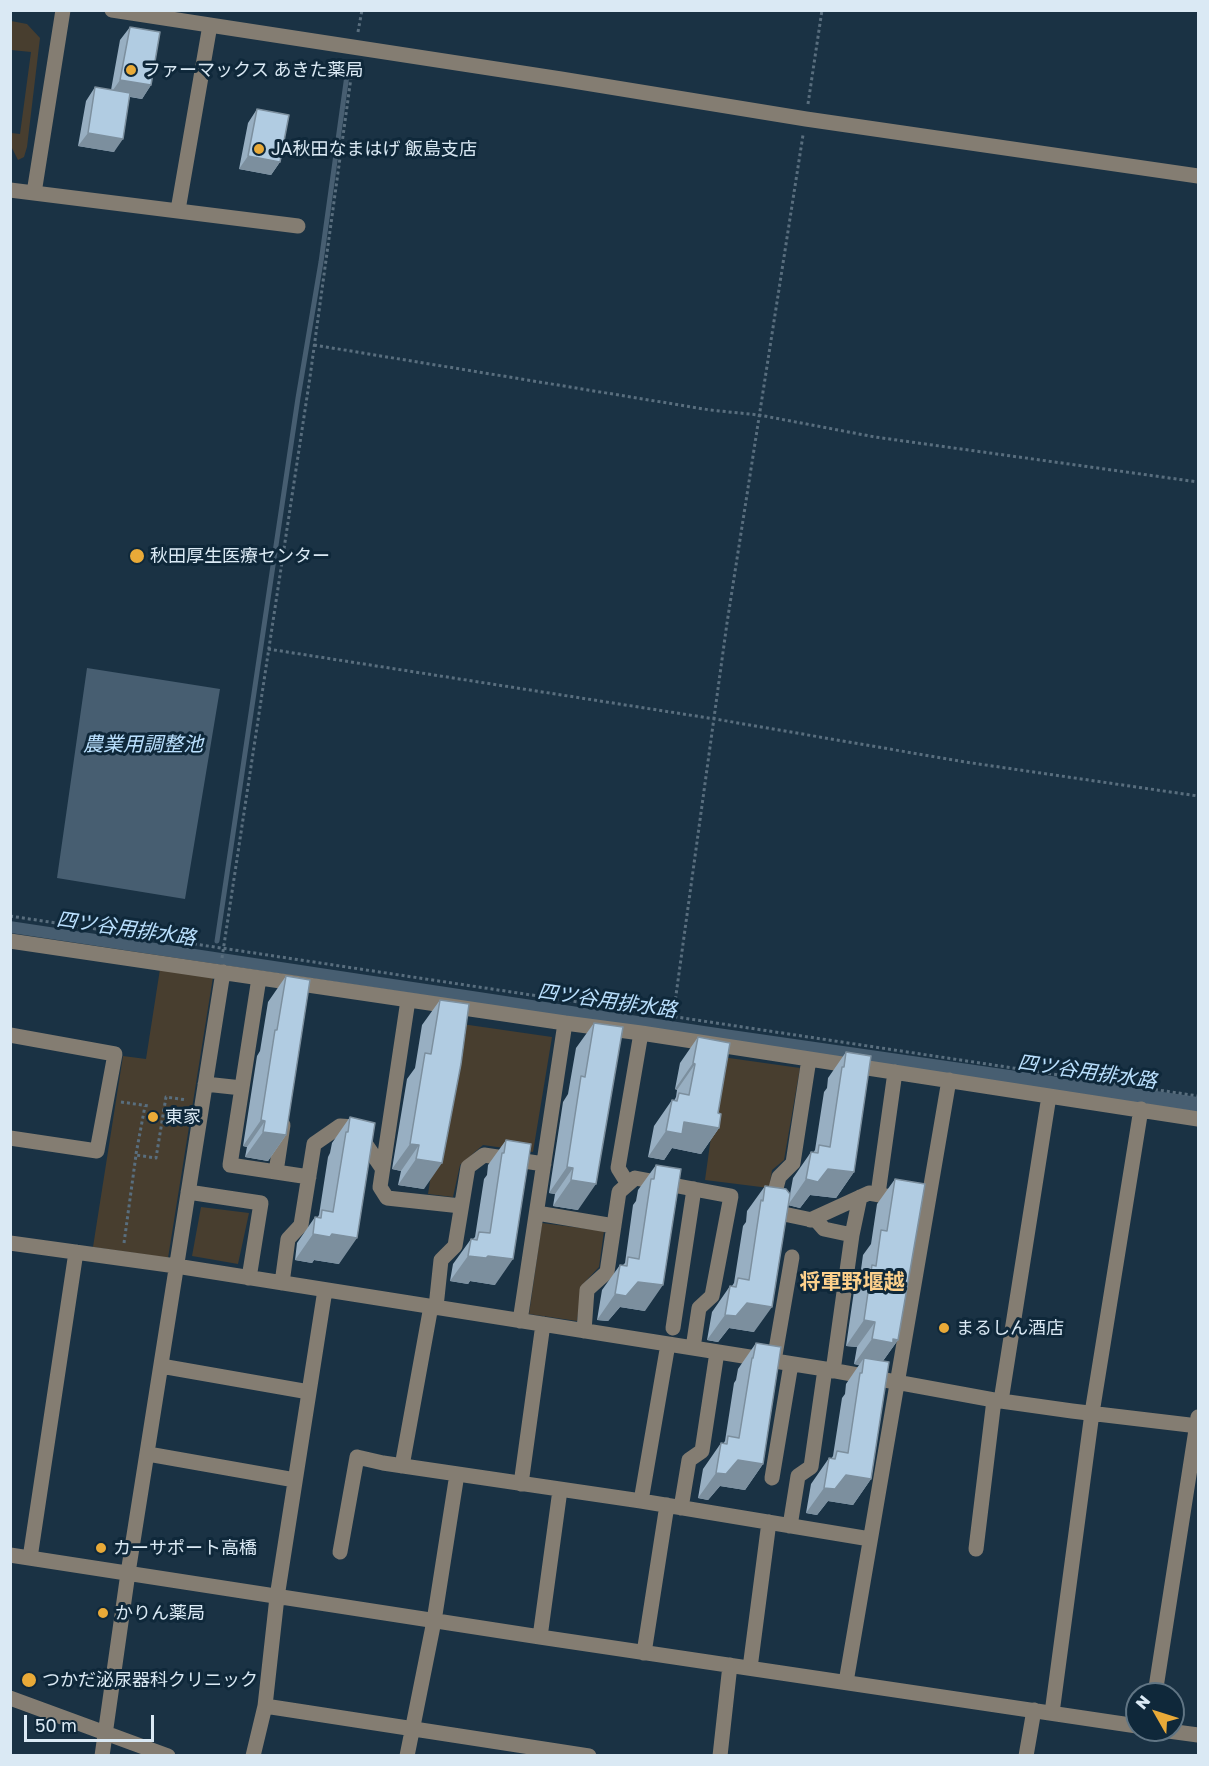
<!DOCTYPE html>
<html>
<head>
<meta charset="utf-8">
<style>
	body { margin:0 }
	#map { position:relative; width:1209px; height:1766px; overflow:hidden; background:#1a3244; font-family:"Golos Text",sans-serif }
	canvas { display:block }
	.frame { position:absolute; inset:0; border:12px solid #dae9f4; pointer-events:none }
	.north { position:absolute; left:1125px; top:1682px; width:60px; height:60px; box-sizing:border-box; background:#0f283a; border:2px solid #607584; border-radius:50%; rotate:309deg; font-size:16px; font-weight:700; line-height:24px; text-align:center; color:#dae9f4 }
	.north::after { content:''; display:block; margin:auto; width:21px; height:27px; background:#e9aa38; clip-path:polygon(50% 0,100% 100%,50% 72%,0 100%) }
	.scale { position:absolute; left:24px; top:1715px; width:130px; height:27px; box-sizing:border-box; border:3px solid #dae9f4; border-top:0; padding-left:8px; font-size:18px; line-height:21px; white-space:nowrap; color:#dae9f4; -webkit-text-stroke:4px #0f283a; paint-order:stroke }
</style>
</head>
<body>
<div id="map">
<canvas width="1209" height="1766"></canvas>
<div class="frame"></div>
<div class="north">N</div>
<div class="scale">50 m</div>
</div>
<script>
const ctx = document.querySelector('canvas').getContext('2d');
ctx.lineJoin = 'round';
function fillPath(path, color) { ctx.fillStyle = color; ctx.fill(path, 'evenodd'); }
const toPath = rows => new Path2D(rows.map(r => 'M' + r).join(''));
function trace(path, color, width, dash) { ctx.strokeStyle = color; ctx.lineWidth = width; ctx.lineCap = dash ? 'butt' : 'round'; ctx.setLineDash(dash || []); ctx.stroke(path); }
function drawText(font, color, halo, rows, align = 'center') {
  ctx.font = font + ' "Golos Text","Noto Sans JP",sans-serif'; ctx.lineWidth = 6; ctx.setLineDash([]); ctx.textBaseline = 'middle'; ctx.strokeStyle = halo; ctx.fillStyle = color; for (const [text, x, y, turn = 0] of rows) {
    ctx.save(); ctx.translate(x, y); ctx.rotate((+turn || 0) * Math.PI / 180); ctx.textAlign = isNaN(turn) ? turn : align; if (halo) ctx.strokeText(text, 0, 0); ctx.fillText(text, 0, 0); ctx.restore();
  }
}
const green = toPath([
	[11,21,27,24,40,38,27,147,24,157,18,160,11,146,11,133,20,134,31,52,11,50],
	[160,969,213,977,168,1258,93,1247,123,1056,146,1059],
	[455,1023,552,1037,533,1152,483,1145,460,1165,453,1197,428,1194],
	[722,1057,800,1068,784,1160,772,1170,769,1188,705,1180],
	[201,1207,249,1213,238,1264,192,1256],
	[542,1223,604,1231,599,1267,582,1285,577,1321,529,1314]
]);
const water = toPath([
	[87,668,220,689,185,899,57,878],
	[10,921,704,1026,1198,1097,1198,1112,11,933]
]);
const stream = toPath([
	[217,941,298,398,321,262,347,75]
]);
const path = toPath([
	[358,32,362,10],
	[808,104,822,10],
	[314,345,710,410,759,415,875,437,1198,482],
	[268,649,715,719,965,762,1198,796],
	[10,916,1198,1096],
	[222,958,310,377,353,63],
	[673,1017,727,623,803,135],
	[121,1102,149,1106],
	[136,1154,145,1106],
	[124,1243,136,1155,156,1158,166,1097,187,1100]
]);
const minor = toPath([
	[112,10,561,79,806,119,1198,176],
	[10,190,298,226],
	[34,193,63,10],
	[178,210,210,25],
	[10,941,565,1023,641,1033,1198,1119],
	[259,978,230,1165,309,1177],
	[408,1000,380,1187,387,1198,461,1206],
	[10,1035,115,1054,97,1151,10,1138],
	[809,1059,793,1163,779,1177,772,1203,779,1213,817,1221,824,1229,852,1235,833,1371],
	[205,1084,242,1088],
	[276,1172,283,1125],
	[628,1184,618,1168,641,1033],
	[188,1192,261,1203,249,1278],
	[878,1194,895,1072],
	[537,1213,614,1226],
	[810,1220,869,1193,902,1199],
	[852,1235,860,1197],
	[10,1243,176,1266,668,1344,641,1501],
	[282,1283,288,1239,301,1225,314,1144,340,1126,354,1127,382,1168],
	[436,1307,441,1260,455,1246,468,1167,484,1155,544,1164],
	[520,1321,565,1023],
	[673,1328,694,1189],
	[584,1331,587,1290,607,1272,619,1192,635,1178,731,1196,712,1296,699,1308,693,1348],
	[668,1344,825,1369,994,1400,1072,1411,1198,1426],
	[774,1361,792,1257],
	[161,1366,309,1392],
	[1001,1401,1049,1096],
	[148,1454,295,1480],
	[402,1466,431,1306],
	[772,1478,791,1364],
	[521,1484,543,1324],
	[681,1508,689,1460,702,1451,717,1352],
	[790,1526,798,1476,811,1467,825,1369],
	[976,1549,994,1400],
	[340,1552,357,1457,383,1463,641,1501,870,1539],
	[10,1555,540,1637,1137,1726],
	[30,1558,76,1252],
	[540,1637,560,1490],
	[644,1653,667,1505],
	[750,1668,769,1522],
	[846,1682,949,1080],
	[1155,1694,1198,1417],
	[10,1698,168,1756],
	[265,1706,277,1597,325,1290],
	[1052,1713,1092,1413,1141,1109],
	[1161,1730,1198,1735],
	[102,1756,128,1573,223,972],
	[253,1756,265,1706,589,1756],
	[407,1756,434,1621,457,1474],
	[720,1756,730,1665],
	[1026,1756,1034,1710]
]);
const wall = toPath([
	[130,27,151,85,142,99,130,97,114,152,78,146,86,101,95,87,111,90,120,40],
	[257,109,280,162,271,175,239,169,248,123],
	[286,976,286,1135,268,1161,245,1157,247,1147,243,1146,257,1056,260,1051,268,1002],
	[440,1000,424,1189,398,1185,401,1171,392,1169,407,1079,415,1068,422,1025],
	[594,1023,578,1210,553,1206,555,1194,549,1193,563,1102,568,1094,576,1048],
	[698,1037,718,1113,719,1128,701,1154,672,1148,664,1160,648,1157,654,1126,672,1100,674,1101,676,1097,677,1090,675,1089,680,1063],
	[846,1052,854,1172,836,1198,810,1195,800,1208,788,1205,793,1178,811,1152,813,1153,815,1150,824,1092,827,1088,828,1078],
	[350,1117,339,1264,314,1260,312,1263,295,1260,297,1243,315,1217,317,1218,319,1215,328,1157,330,1153,332,1143],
	[506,1140,495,1285,470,1281,468,1284,450,1281,453,1264,471,1239,473,1239,475,1237,484,1179,487,1175,488,1165],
	[656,1165,645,1311,620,1307,608,1321,597,1320,602,1290,620,1265,623,1265,625,1263,633,1205,636,1201,638,1190],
	[895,1179,898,1340,883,1361,871,1479,853,1505,828,1501,817,1515,806,1513,811,1484,829,1458,831,1459,833,1456,842,1398,845,1394,846,1384,859,1365,854,1364,857,1347,846,1346,854,1291,859,1284,863,1255,871,1244,877,1204],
	[765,1186,754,1332,729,1328,718,1342,707,1340,712,1312,730,1286,732,1286,734,1283,743,1226,746,1222,747,1211],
	[756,1343,763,1464,745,1490,720,1486,708,1500,698,1498,703,1469,721,1443,723,1444,725,1441,734,1383,736,1380,738,1369]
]);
const shadedWall = toPath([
	[120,80,151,85,142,99,111,93],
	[88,133,123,139,114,152,78,146],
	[248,156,280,162,271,175,239,169],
	[693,1063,695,1064,677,1090,675,1089],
	[261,1120,265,1121,247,1147,243,1146],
	[684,1122,719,1128,701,1154,672,1148,664,1160,648,1157,666,1131],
	[263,1132,286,1135,268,1161,245,1157],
	[410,1144,419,1145,401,1171,392,1169],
	[416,1159,442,1163,424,1189,398,1185],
	[567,1167,573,1168,555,1194,549,1193],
	[828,1169,854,1172,836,1198,810,1195,800,1208,788,1205,806,1179],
	[571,1180,596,1184,578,1210,553,1206],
	[313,1234,332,1234,357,1238,339,1264,314,1260,312,1263,295,1260],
	[468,1256,488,1256,513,1259,495,1285,470,1281,468,1284,450,1281],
	[638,1282,663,1285,645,1311,620,1307,608,1321,597,1320,615,1294],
	[747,1303,772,1307,754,1332,729,1328,718,1342,707,1340,725,1315],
	[864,1320,875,1322,857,1347,846,1346],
	[872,1339,898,1340,880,1365,864,1358,859,1365,854,1364],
	[738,1460,763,1464,745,1490,720,1486,708,1500,698,1498,716,1473],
	[846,1475,871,1479,853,1505,828,1501,817,1515,806,1513,824,1488]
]);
const building = toPath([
	[130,27,160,32,151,85,120,80,130,27],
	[95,87,130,93,123,139,88,133,95,87],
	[257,109,289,115,280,162,248,156,257,109],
	[286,976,310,980,286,1135,263,1132,265,1121,261,1120,275,1030,277,1030,286,976],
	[440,1000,469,1004,461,1064,442,1163,416,1159,419,1145,410,1144,425,1053,431,1054,440,1000],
	[594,1023,623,1027,596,1184,571,1180,573,1168,567,1167,581,1076,585,1077,594,1023],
	[698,1037,730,1043,718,1113,721,1114,719,1128,684,1122,682,1134,666,1131,672,1100,677,1101,679,1093,689,1095,695,1064,693,1063,698,1037],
	[846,1052,871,1056,854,1172,828,1169,818,1182,806,1179,811,1152,818,1153,819,1145,830,1147,842,1067,844,1067,846,1052],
	[350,1117,375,1123,357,1238,332,1234,330,1237,313,1234,315,1217,321,1218,322,1210,333,1212,346,1132,348,1132,350,1117],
	[506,1140,531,1144,513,1259,488,1256,486,1258,468,1256,471,1239,477,1240,479,1232,490,1233,502,1153,504,1153,506,1140],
	[656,1165,681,1169,663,1285,638,1282,626,1296,615,1294,620,1265,627,1266,628,1257,639,1259,651,1179,654,1179,656,1165],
	[895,1179,925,1184,898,1340,893,1339,893,1343,872,1339,875,1322,864,1320,872,1265,876,1266,881,1230,887,1231,895,1179],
	[765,1186,786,1189,790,1194,772,1307,747,1303,736,1316,725,1315,730,1286,736,1287,738,1278,749,1280,761,1200,763,1201,765,1186],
	[756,1343,781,1347,763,1464,738,1460,726,1474,716,1473,721,1443,727,1444,728,1436,739,1438,752,1358,753,1358,756,1343],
	[864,1358,889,1362,871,1479,846,1475,835,1489,824,1488,829,1458,835,1459,837,1451,848,1453,860,1373,862,1373,864,1358]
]);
const markers = [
	[131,70,6,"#e9aa38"],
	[259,149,6,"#e9aa38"],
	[137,556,8,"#e9aa38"],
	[153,1117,6,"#e9aa38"],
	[944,1328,6,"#e9aa38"],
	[101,1548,6,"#e9aa38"],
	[103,1613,6,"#e9aa38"],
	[29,1680,8,"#e9aa38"]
];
const poiNames = [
	["ファーマックス あきた薬局",143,70],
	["JA秋田なまはげ 飯島支店",271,149],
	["秋田厚生医療センター",150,556],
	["東家",165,1117],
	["まるしん酒店",956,1328],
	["カーサポート高橋",113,1548],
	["かりん薬局",115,1613],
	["つかだ泌尿器科クリニック",42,1680]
];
const waterNames = [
	["農業用調整池",143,745],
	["四ツ谷用排水路",126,929,8],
	["四ツ谷用排水路",607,1001,8],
	["四ツ谷用排水路",1087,1072,8]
];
const quarterNames = [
	["将軍野堰越",852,1282]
];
fillPath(green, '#483e2f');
fillPath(water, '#475e71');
trace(stream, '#475e71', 5);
trace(path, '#596e7e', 3, [3, 3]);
trace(minor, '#847d72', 15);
fillPath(wall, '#98afc2');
fillPath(shadedWall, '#7c8f9e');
fillPath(building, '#b1cce2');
trace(building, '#7c8f9e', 1.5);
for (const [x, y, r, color] of markers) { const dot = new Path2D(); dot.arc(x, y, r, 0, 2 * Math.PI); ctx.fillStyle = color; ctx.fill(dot); trace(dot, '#0f283a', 2); }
drawText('18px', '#dae9f4', '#0f283a', poiNames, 'left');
drawText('italic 20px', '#bae0fe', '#0f283a', waterNames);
drawText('bold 21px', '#fed18c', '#0f283a', quarterNames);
</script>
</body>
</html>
